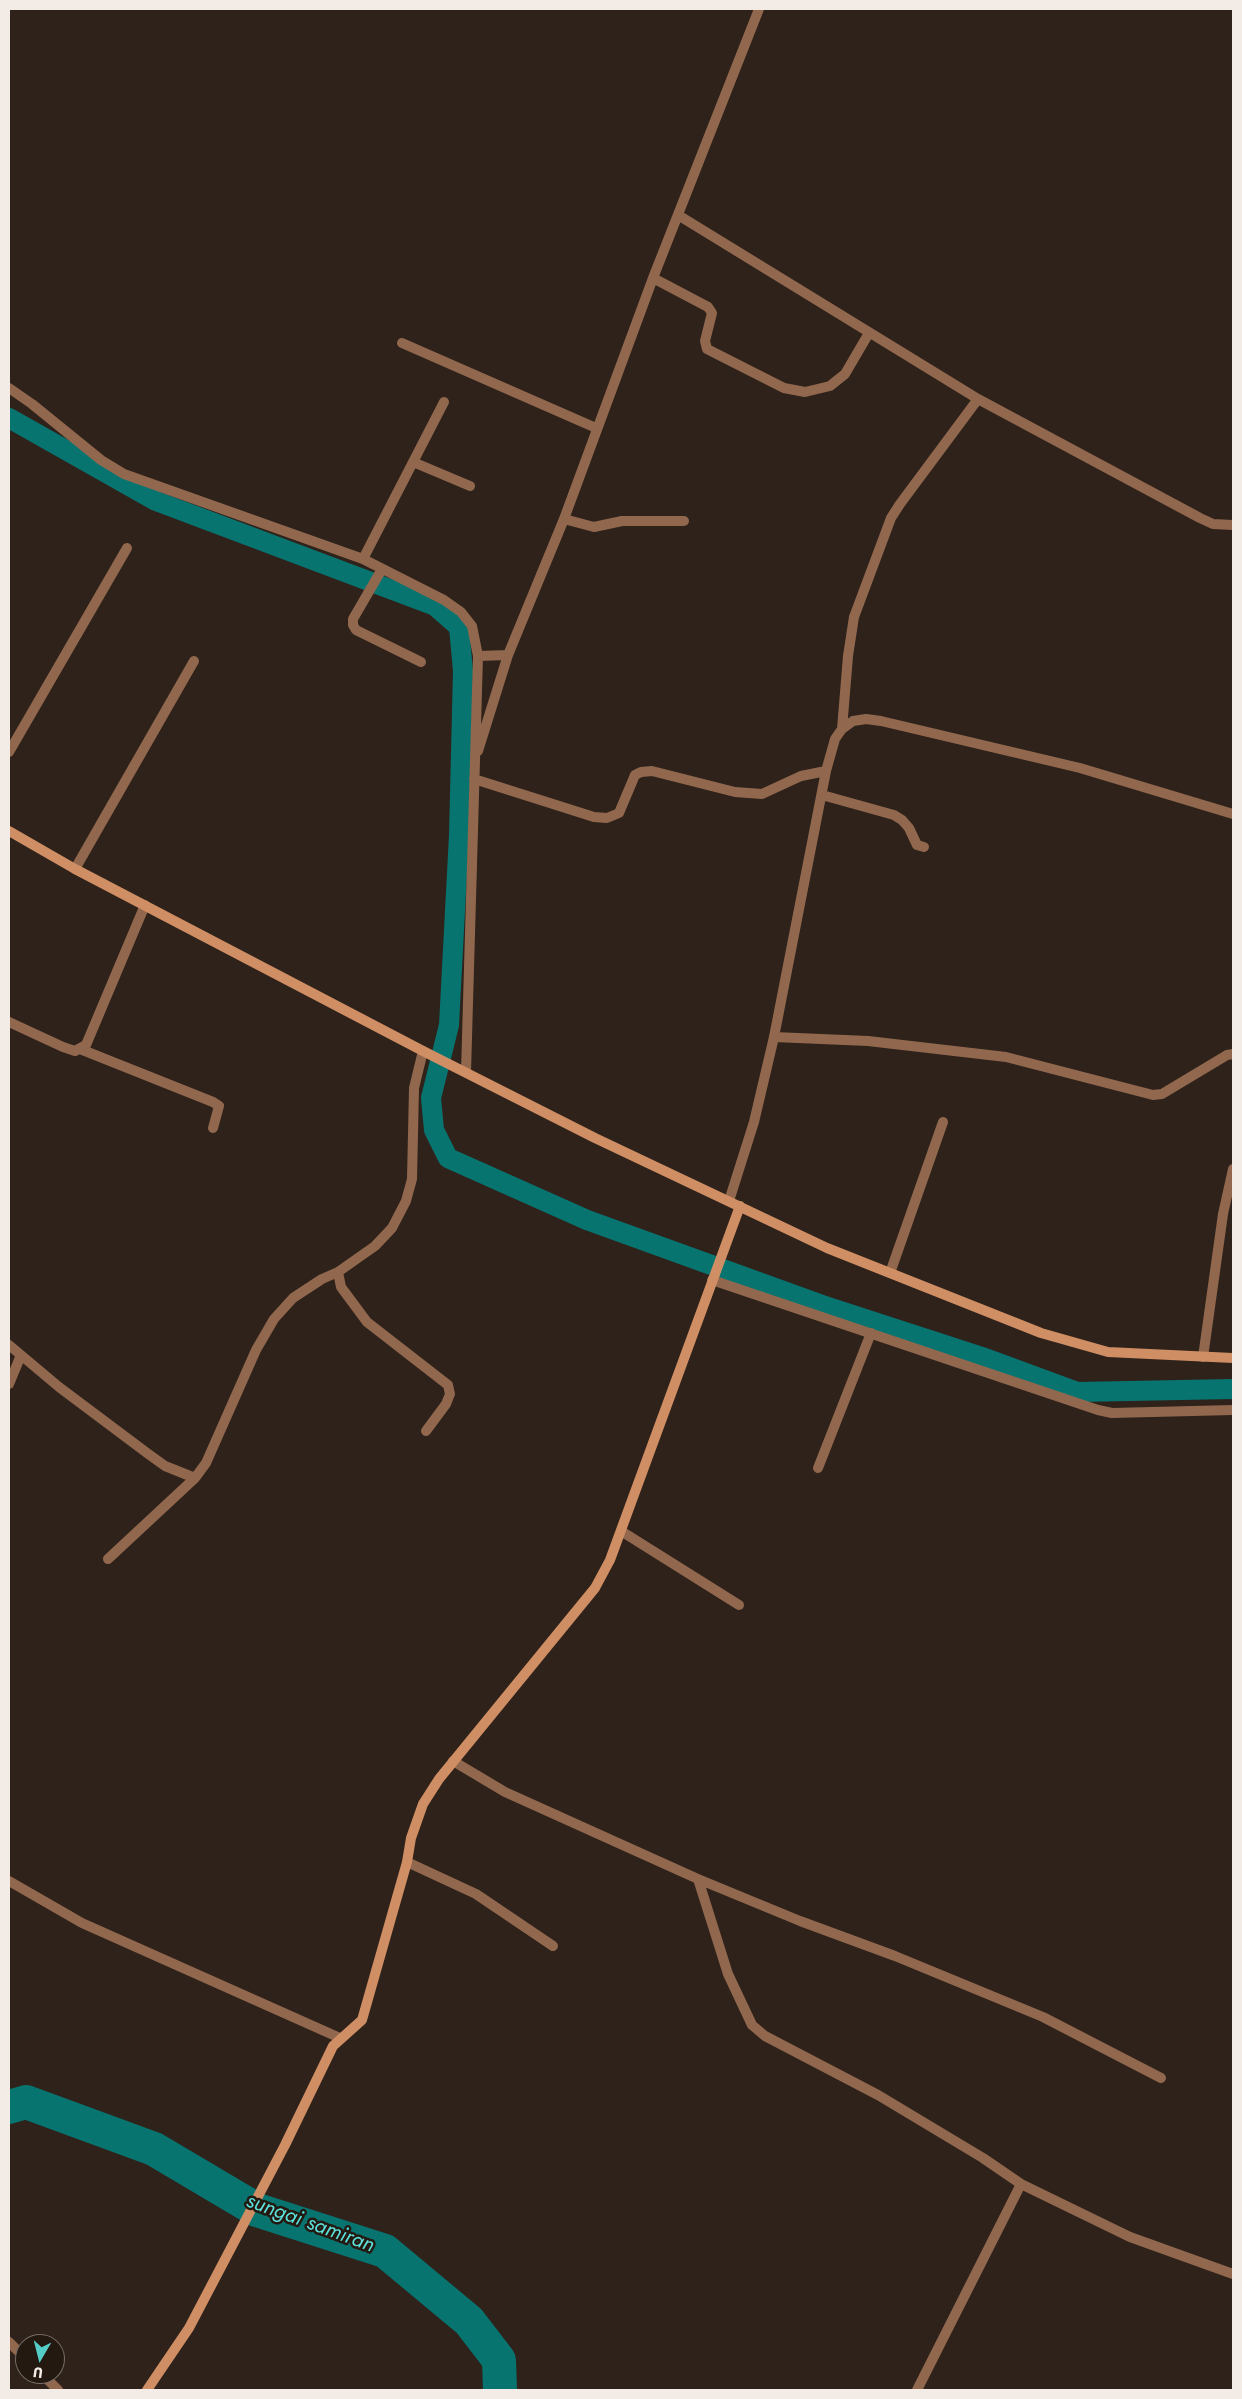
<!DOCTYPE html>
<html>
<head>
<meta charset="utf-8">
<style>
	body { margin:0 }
	#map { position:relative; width:1242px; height:2399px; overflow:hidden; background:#2e221b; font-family:Jost,sans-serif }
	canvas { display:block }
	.frame { position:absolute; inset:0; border:10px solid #f3ebe5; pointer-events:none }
	.north { position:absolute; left:15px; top:2334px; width:50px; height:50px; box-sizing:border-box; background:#241911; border:1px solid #776d66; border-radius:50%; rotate:188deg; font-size:14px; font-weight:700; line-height:20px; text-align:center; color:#f3ebe5 }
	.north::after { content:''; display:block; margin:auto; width:18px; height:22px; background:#54cdc7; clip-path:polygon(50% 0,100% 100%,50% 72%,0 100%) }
</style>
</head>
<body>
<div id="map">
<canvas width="1242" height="2399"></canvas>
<div class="frame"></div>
<div class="north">U</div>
</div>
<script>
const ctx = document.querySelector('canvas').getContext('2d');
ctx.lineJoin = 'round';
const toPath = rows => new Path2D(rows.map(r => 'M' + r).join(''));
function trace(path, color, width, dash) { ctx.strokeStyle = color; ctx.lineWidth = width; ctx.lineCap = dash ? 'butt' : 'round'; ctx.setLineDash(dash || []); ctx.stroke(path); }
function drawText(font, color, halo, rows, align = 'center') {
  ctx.font = font + ' Jost,sans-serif'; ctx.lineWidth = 5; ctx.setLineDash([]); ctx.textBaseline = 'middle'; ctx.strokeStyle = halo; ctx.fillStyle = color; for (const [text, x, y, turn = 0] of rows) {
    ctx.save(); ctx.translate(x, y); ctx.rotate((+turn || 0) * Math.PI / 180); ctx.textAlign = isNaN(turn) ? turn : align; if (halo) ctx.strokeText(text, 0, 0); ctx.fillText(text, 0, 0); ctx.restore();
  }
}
const canal = toPath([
	[9,418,156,501,435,606,459,627,463,671,459,835,449,1025,431,1098,434,1130,448,1158,587,1220,822,1305,982,1357,1077,1392,1233,1389]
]);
const river = toPath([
	[9,2107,26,2102,154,2149,257,2210,385,2251,469,2321,499,2360,500,2390]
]);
const minor = toPath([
	[678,215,978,399,1200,518,1213,524,1233,525],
	[653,278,708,307,712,313,705,341,707,349,784,388,805,392,830,386,845,374,869,333],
	[402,343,596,428],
	[9,388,32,404,101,460,124,474,363,559,444,600,461,612,472,626,478,656,466,1072],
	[413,462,470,486],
	[564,519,594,527,622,521,684,521],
	[363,559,444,402],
	[382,569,353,619,353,625,356,630,421,662],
	[478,656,508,655],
	[842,729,848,656,854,617,891,518,900,504,978,399],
	[478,751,508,655,564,519,653,278,759,9],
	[9,752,127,548],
	[474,779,594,817,607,818,619,813,635,775,641,772,652,771,735,792,762,794,801,776,826,771],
	[822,795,894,815,902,820,909,828,917,845,924,847],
	[75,869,194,661],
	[9,1022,63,1047,75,1051,86,1045,145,905],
	[774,1037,868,1041,1006,1057,1153,1095,1162,1094,1227,1055,1233,1054],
	[80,1049,213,1102,219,1106,213,1128],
	[729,1201,754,1122,774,1037,826,771,835,739,842,729,853,721,866,719,881,721,1080,768,1233,814],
	[338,1272,341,1287,367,1322,448,1385,450,1394,446,1404,426,1431],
	[890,1273,943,1122],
	[712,1280,1098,1410,1112,1413,1233,1410],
	[9,1345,59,1387,147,1453,165,1466,195,1478,206,1463,256,1350,274,1319,293,1298,322,1279,338,1272,375,1246,392,1228,406,1201,412,1179,414,1088,423,1051],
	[1203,1357,1223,1214,1233,1169],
	[9,1384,21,1355],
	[818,1468,871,1333],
	[621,1531,739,1605],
	[108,1559,195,1478],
	[453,1761,505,1792,698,1879,728,1974,752,2025,765,2036,878,2095,983,2158,1021,2184,1130,2237,1233,2274],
	[407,1862,476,1894,553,1946],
	[698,1879,800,1921,895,1956,1043,2017,1161,2078],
	[9,1881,82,1923,340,2038],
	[917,2390,1021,2184]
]);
const tertiary = toPath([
	[9,2342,25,2358],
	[42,2374,58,2390]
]);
const secondary = toPath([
	[9,831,75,869,423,1051,595,1138,827,1248,1041,1333,1108,1352,1233,1358],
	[147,2390,189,2328,285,2145,333,2046,362,2020,407,1862,411,1838,423,1804,439,1779,595,1588,610,1560,740,1206]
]);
const waterNames = [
	["sungai samiran",310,2224,20]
];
trace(canal, '#087470', 20);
trace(river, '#087470', 34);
trace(minor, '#91684e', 10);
trace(tertiary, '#91684e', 10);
trace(secondary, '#cf8e63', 10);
drawText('italic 21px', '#5de1db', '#241911', waterNames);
</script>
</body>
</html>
